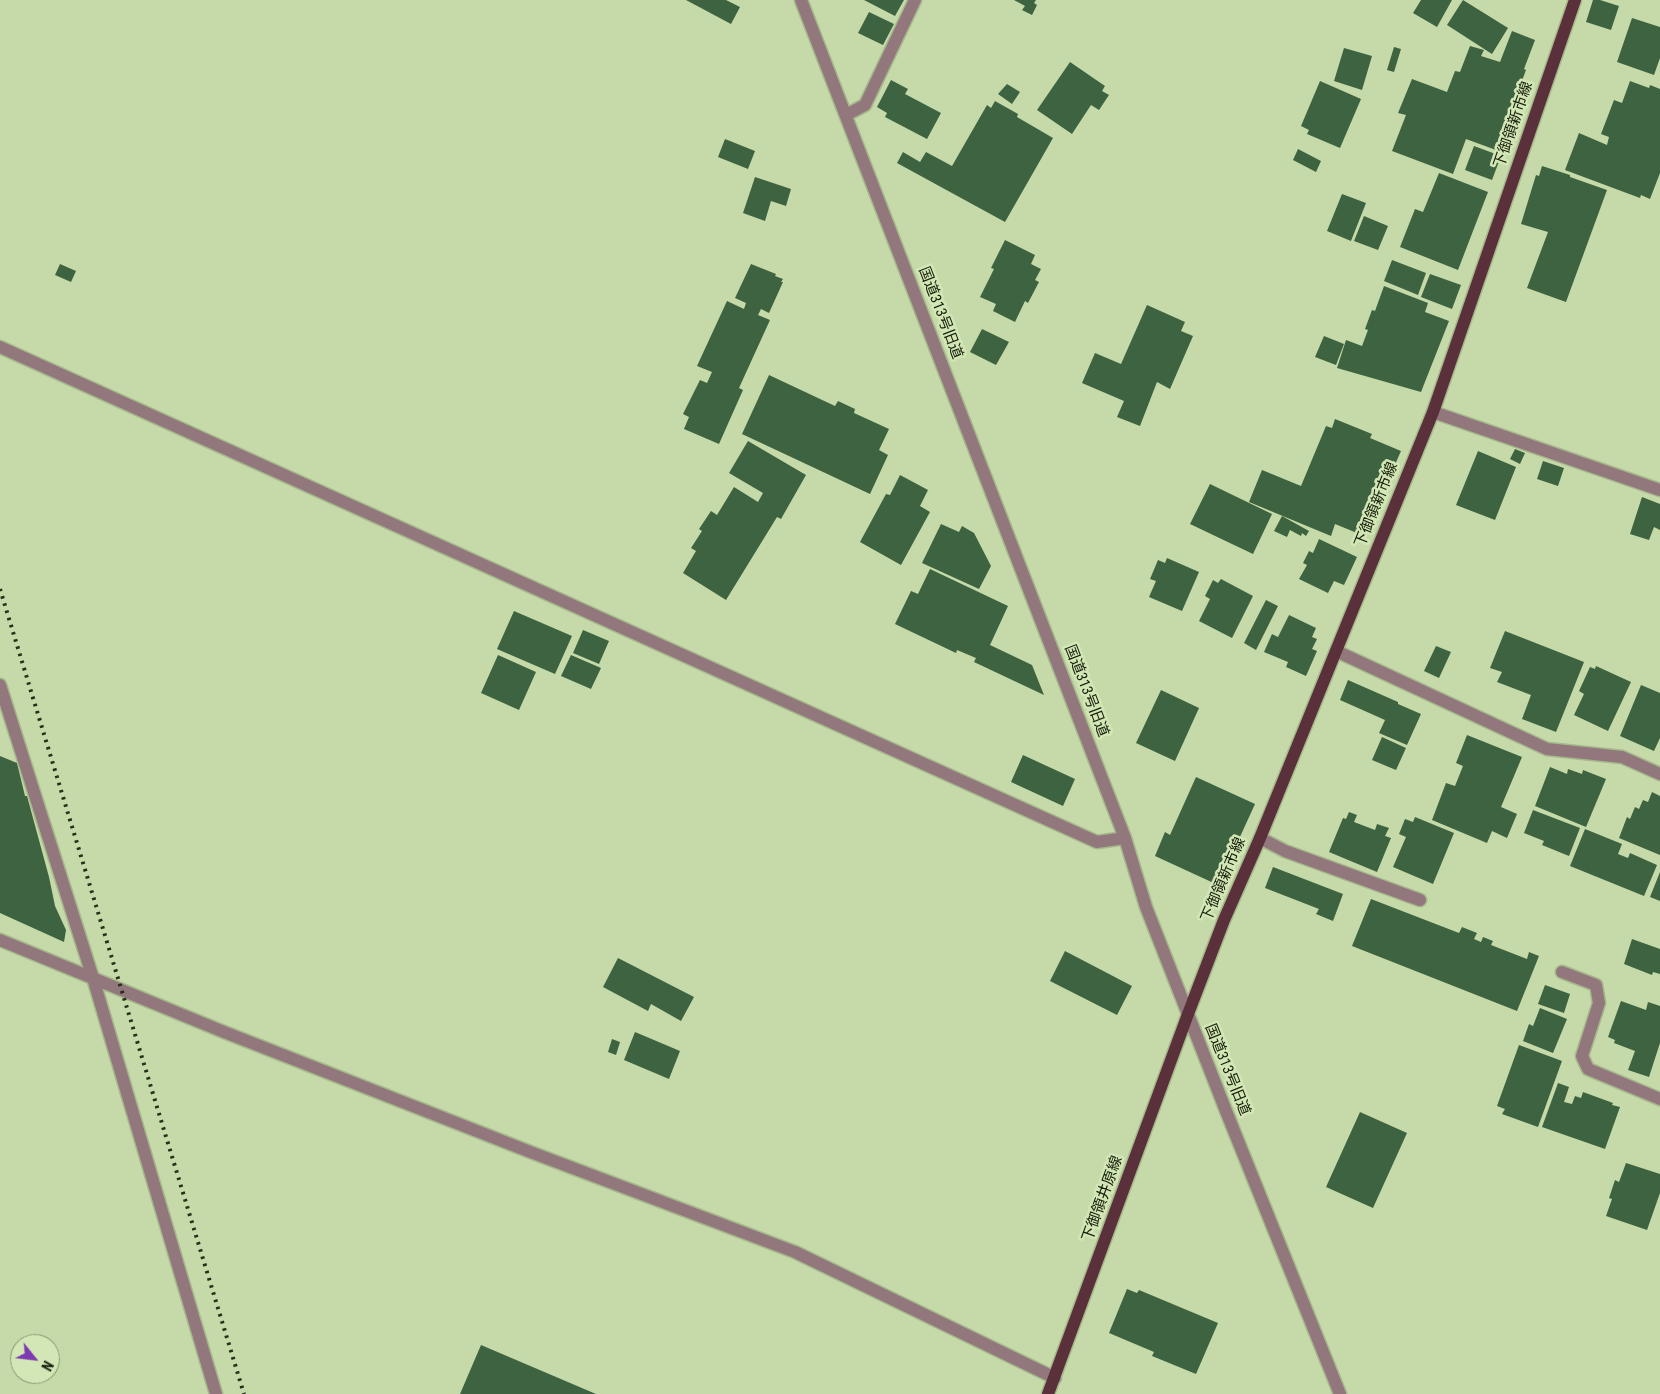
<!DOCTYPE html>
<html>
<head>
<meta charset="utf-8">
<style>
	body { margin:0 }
	#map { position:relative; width:1660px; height:1394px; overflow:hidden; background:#c5daa8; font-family:"Roboto Condensed",sans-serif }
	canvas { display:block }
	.north { position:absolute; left:10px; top:1334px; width:50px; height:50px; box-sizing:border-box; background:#d2e7b5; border:1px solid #879671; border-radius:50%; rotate:119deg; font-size:14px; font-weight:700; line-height:20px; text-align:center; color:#161d0a }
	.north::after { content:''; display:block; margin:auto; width:18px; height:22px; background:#7c3bb0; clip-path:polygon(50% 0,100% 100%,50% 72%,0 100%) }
</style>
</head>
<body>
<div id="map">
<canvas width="1660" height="1394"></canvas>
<div class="north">N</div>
</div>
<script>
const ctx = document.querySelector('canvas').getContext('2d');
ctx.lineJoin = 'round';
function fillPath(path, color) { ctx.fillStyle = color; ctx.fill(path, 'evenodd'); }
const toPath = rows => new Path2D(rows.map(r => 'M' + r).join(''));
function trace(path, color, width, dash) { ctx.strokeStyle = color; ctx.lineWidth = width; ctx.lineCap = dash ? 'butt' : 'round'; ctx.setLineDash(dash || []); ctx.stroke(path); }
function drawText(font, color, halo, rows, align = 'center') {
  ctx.font = font + ' "Roboto Condensed","Noto Sans JP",sans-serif'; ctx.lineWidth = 5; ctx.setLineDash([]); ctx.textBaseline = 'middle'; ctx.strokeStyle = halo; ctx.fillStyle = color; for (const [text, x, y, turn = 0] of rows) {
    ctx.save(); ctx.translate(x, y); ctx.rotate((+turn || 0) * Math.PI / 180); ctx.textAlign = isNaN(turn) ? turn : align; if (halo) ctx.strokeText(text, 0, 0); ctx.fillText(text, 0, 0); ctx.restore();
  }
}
const building = toPath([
	[686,0,726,0,740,7,731,24],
	[864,0,904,0,895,16],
	[1014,0,1036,0,1034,3,1037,5,1032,15,1022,10,1025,6],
	[1421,0,1452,0,1437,27,1413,13],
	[1463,0,1508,28,1492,54,1447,25],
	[1593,0,1600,0,1619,6,1611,30,1586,22],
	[869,12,894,24,883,45,858,33],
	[1632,18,1660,27,1660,58,1654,75,1617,62],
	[1512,31,1535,40,1524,69,1526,70,1496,150,1466,139,1453,174,1392,151,1406,115,1398,113,1412,79,1447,92,1455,71,1460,72,1470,46,1484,50,1481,56,1500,62],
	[1394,47,1401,49,1394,72,1387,70],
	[1344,48,1372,56,1362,90,1334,81],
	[1070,62,1105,86,1102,91,1109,95,1099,110,1091,105,1072,134,1037,110],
	[891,80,908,89,905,94,941,113,927,139,885,117,887,113,877,107],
	[1320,81,1361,99,1340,148,1307,134,1309,130,1301,126],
	[1630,81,1649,88,1650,85,1660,89,1660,173,1650,199,1641,195,1640,198,1565,170,1579,133,1607,145,1609,137,1601,134,1614,100,1622,103],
	[1007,84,1020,92,1012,104,998,94],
	[995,101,1018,114,1017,117,1053,138,1005,222,897,163,903,152,920,162,926,152,952,166,987,105,991,108],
	[725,139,755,151,748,169,718,157],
	[1474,146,1501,156,1492,180,1465,170],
	[1298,149,1321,161,1316,172,1293,160],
	[1542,166,1570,175,1570,177,1607,190,1566,302,1527,288,1548,232,1521,224,1536,175,1539,176],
	[1439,173,1488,192,1458,270,1400,247,1415,209,1423,212],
	[755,177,791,189,786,206,771,201,765,221,743,213],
	[1342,194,1366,203,1351,241,1327,231],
	[1364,216,1388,226,1378,250,1354,241],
	[1005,240,1035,255,1031,264,1041,269,1035,280,1039,282,1028,303,1025,301,1015,322,993,311,996,304,980,297,994,269,991,268],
	[1392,260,1426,273,1418,295,1384,281],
	[60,264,76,271,71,282,55,275],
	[751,264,776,274,775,276,783,279,781,282,783,282,769,313,761,309,758,315,770,320,739,388,743,390,719,444,684,429,689,417,683,414,700,380,707,383,712,372,697,366,727,301,744,309,746,303,735,298],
	[1430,274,1461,285,1452,309,1421,297],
	[1384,286,1428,303,1425,312,1449,321,1421,392,1337,368,1346,340,1362,346,1368,330,1365,329,1372,310,1375,311],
	[1147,305,1185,322,1181,331,1193,336,1170,389,1157,382,1140,426,1117,417,1124,401,1082,383,1095,353,1121,364],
	[982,329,1009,342,996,365,970,352],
	[1324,336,1344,344,1336,365,1315,357],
	[769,375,835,406,838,401,855,409,854,413,889,429,879,450,888,455,870,494,742,434],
	[1335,419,1372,434,1370,438,1401,451,1371,519,1369,518,1362,535,1335,524,1331,536,1249,502,1262,470,1301,486,1326,426,1332,428],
	[748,441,806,475,781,519,777,517,726,600,683,573,696,551,691,548,702,531,699,529,711,511,717,515,734,487,758,502,763,493,729,473],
	[1515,449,1525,453,1520,464,1510,459],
	[1478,451,1516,467,1495,520,1456,505],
	[1543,461,1564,468,1558,486,1537,479],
	[900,475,928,490,920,506,930,512,901,565,860,542,886,494,890,495],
	[1210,484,1272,514,1253,554,1190,524],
	[1642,497,1660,504,1660,530,1654,527,1649,540,1630,534],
	[1282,516,1309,531,1306,536,1302,533,1301,536,1290,530,1287,537,1274,531],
	[941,524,959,532,962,526,974,533,991,566,979,589,922,563],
	[1319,539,1357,557,1344,585,1334,581,1328,593,1299,579,1307,565,1303,563,1309,551,1313,553],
	[1167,558,1199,572,1182,611,1149,597,1156,581,1150,579,1158,560,1165,563],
	[930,569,1008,606,990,645,1032,665,1044,695,974,662,976,658,957,650,956,653,895,624,911,591,918,594],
	[1221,579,1253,596,1232,638,1199,621,1210,599,1205,596,1213,580,1218,583],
	[1266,600,1278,606,1256,650,1244,643],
	[514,611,572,636,555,674,497,649],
	[1289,615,1316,628,1312,637,1317,639,1312,649,1317,651,1306,676,1286,667,1288,662,1264,652,1272,634,1278,637],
	[583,630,609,641,599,664,573,653],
	[1505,631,1584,662,1556,732,1522,719,1531,695,1497,682,1502,672,1490,668],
	[1436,646,1451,652,1439,678,1424,671],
	[498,655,536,672,519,710,481,693],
	[571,655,601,668,591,689,561,676],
	[1596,666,1631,682,1608,731,1574,715,1584,694,1579,691,1590,667,1595,669],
	[1348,680,1398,702,1398,704,1421,714,1407,745,1379,733,1385,720,1340,700],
	[1641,685,1660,693,1660,738,1654,751,1620,736],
	[1161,690,1199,708,1175,761,1136,743],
	[1467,735,1522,757,1501,807,1517,814,1507,838,1492,831,1487,843,1432,820,1446,783,1455,786,1463,766,1456,763],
	[1382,737,1406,748,1396,770,1372,760],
	[1023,755,1075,779,1063,806,1011,782],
	[0,756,17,763,25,796,27,796,49,877,55,906,66,930,64,942,0,913],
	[1550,767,1567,774,1568,769,1582,774,1583,770,1606,779,1586,827,1535,806],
	[1196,777,1255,804,1218,885,1155,856,1165,832,1170,835],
	[1652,792,1660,796,1660,855,1619,838,1627,817,1630,819,1635,807,1639,809,1643,800,1648,802],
	[1533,810,1580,828,1569,856,1542,845,1544,841,1524,833],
	[1349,812,1357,815,1354,822,1375,830,1377,824,1389,828,1385,836,1391,838,1377,872,1329,852,1343,818,1346,819],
	[1415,817,1454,833,1433,884,1393,867,1406,837,1399,834,1405,819,1413,822],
	[1585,829,1622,844,1618,854,1628,858,1630,853,1657,865,1644,896,1570,866],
	[1273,867,1343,894,1333,921,1316,914,1319,909,1265,888],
	[1660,872,1660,901,1650,897],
	[1371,899,1459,933,1462,927,1477,933,1474,939,1481,942,1483,937,1493,941,1491,945,1527,959,1529,952,1539,956,1517,1011,1352,946],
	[1632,939,1660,949,1660,974,1653,972,1652,975,1624,964],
	[1065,951,1132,986,1117,1015,1050,981],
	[618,958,694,997,681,1021,651,1004,648,1011,603,987],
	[1545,985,1570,994,1564,1013,1538,1004],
	[1621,1001,1646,1010,1648,1002,1660,1006,1660,1043,1649,1077,1628,1070,1635,1051,1614,1043,1615,1040,1608,1037],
	[1540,1008,1567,1019,1553,1053,1523,1041,1529,1024,1533,1026],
	[635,1032,680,1051,669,1079,624,1060],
	[612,1039,620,1042,616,1055,608,1052],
	[1519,1045,1562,1061,1538,1127,1502,1114,1505,1109,1497,1106],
	[1558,1083,1569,1087,1564,1102,1572,1104,1575,1096,1581,1098,1583,1092,1613,1103,1612,1105,1620,1107,1605,1149,1542,1127],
	[1360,1112,1407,1133,1373,1208,1326,1187],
	[1626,1163,1660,1174,1660,1193,1647,1230,1606,1216,1612,1199,1609,1198,1615,1180,1619,1182],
	[1127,1289,1137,1293,1139,1290,1218,1323,1196,1374,1152,1356,1154,1352,1109,1333],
	[481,1345,596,1394,460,1394]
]);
const minor = toPath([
	[801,0,1125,838,1146,907,1226,1111,1340,1394],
	[846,115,865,105,915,0],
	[0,347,1097,842,1125,838],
	[1433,412,1660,490],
	[1336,651,1547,749,1622,757,1660,774],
	[0,685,93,978,216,1394],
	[1260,838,1285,851,1420,900],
	[0,940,224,1032,533,1153,795,1252,1055,1378],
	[1562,972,1596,985,1599,1003,1582,1056,1588,1069,1660,1099]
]);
const major = toPath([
	[1048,1394,1188,1014,1224,920,1260,838,1433,412,1575,0]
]);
const rail = toPath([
	[0,589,244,1394]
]);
const streetNames = [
	["下御領新市線",1514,125,-71],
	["国道313号旧道",940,313,69],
	["下御領新市線",1377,505,-68],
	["国道313号旧道",1086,691,69],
	["下御領新市線",1224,880,-67],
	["国道313号旧道",1227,1070,68],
	["下御領井原線",1103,1199,-70]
];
fillPath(building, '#3d6340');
trace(minor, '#a6b88c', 15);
trace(major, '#a6b88c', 15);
trace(minor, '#92787d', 12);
trace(major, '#5a313a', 12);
trace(rail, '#28301a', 4, [2.5, 5]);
drawText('15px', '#161d0a', '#d2e7b5', streetNames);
</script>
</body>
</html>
